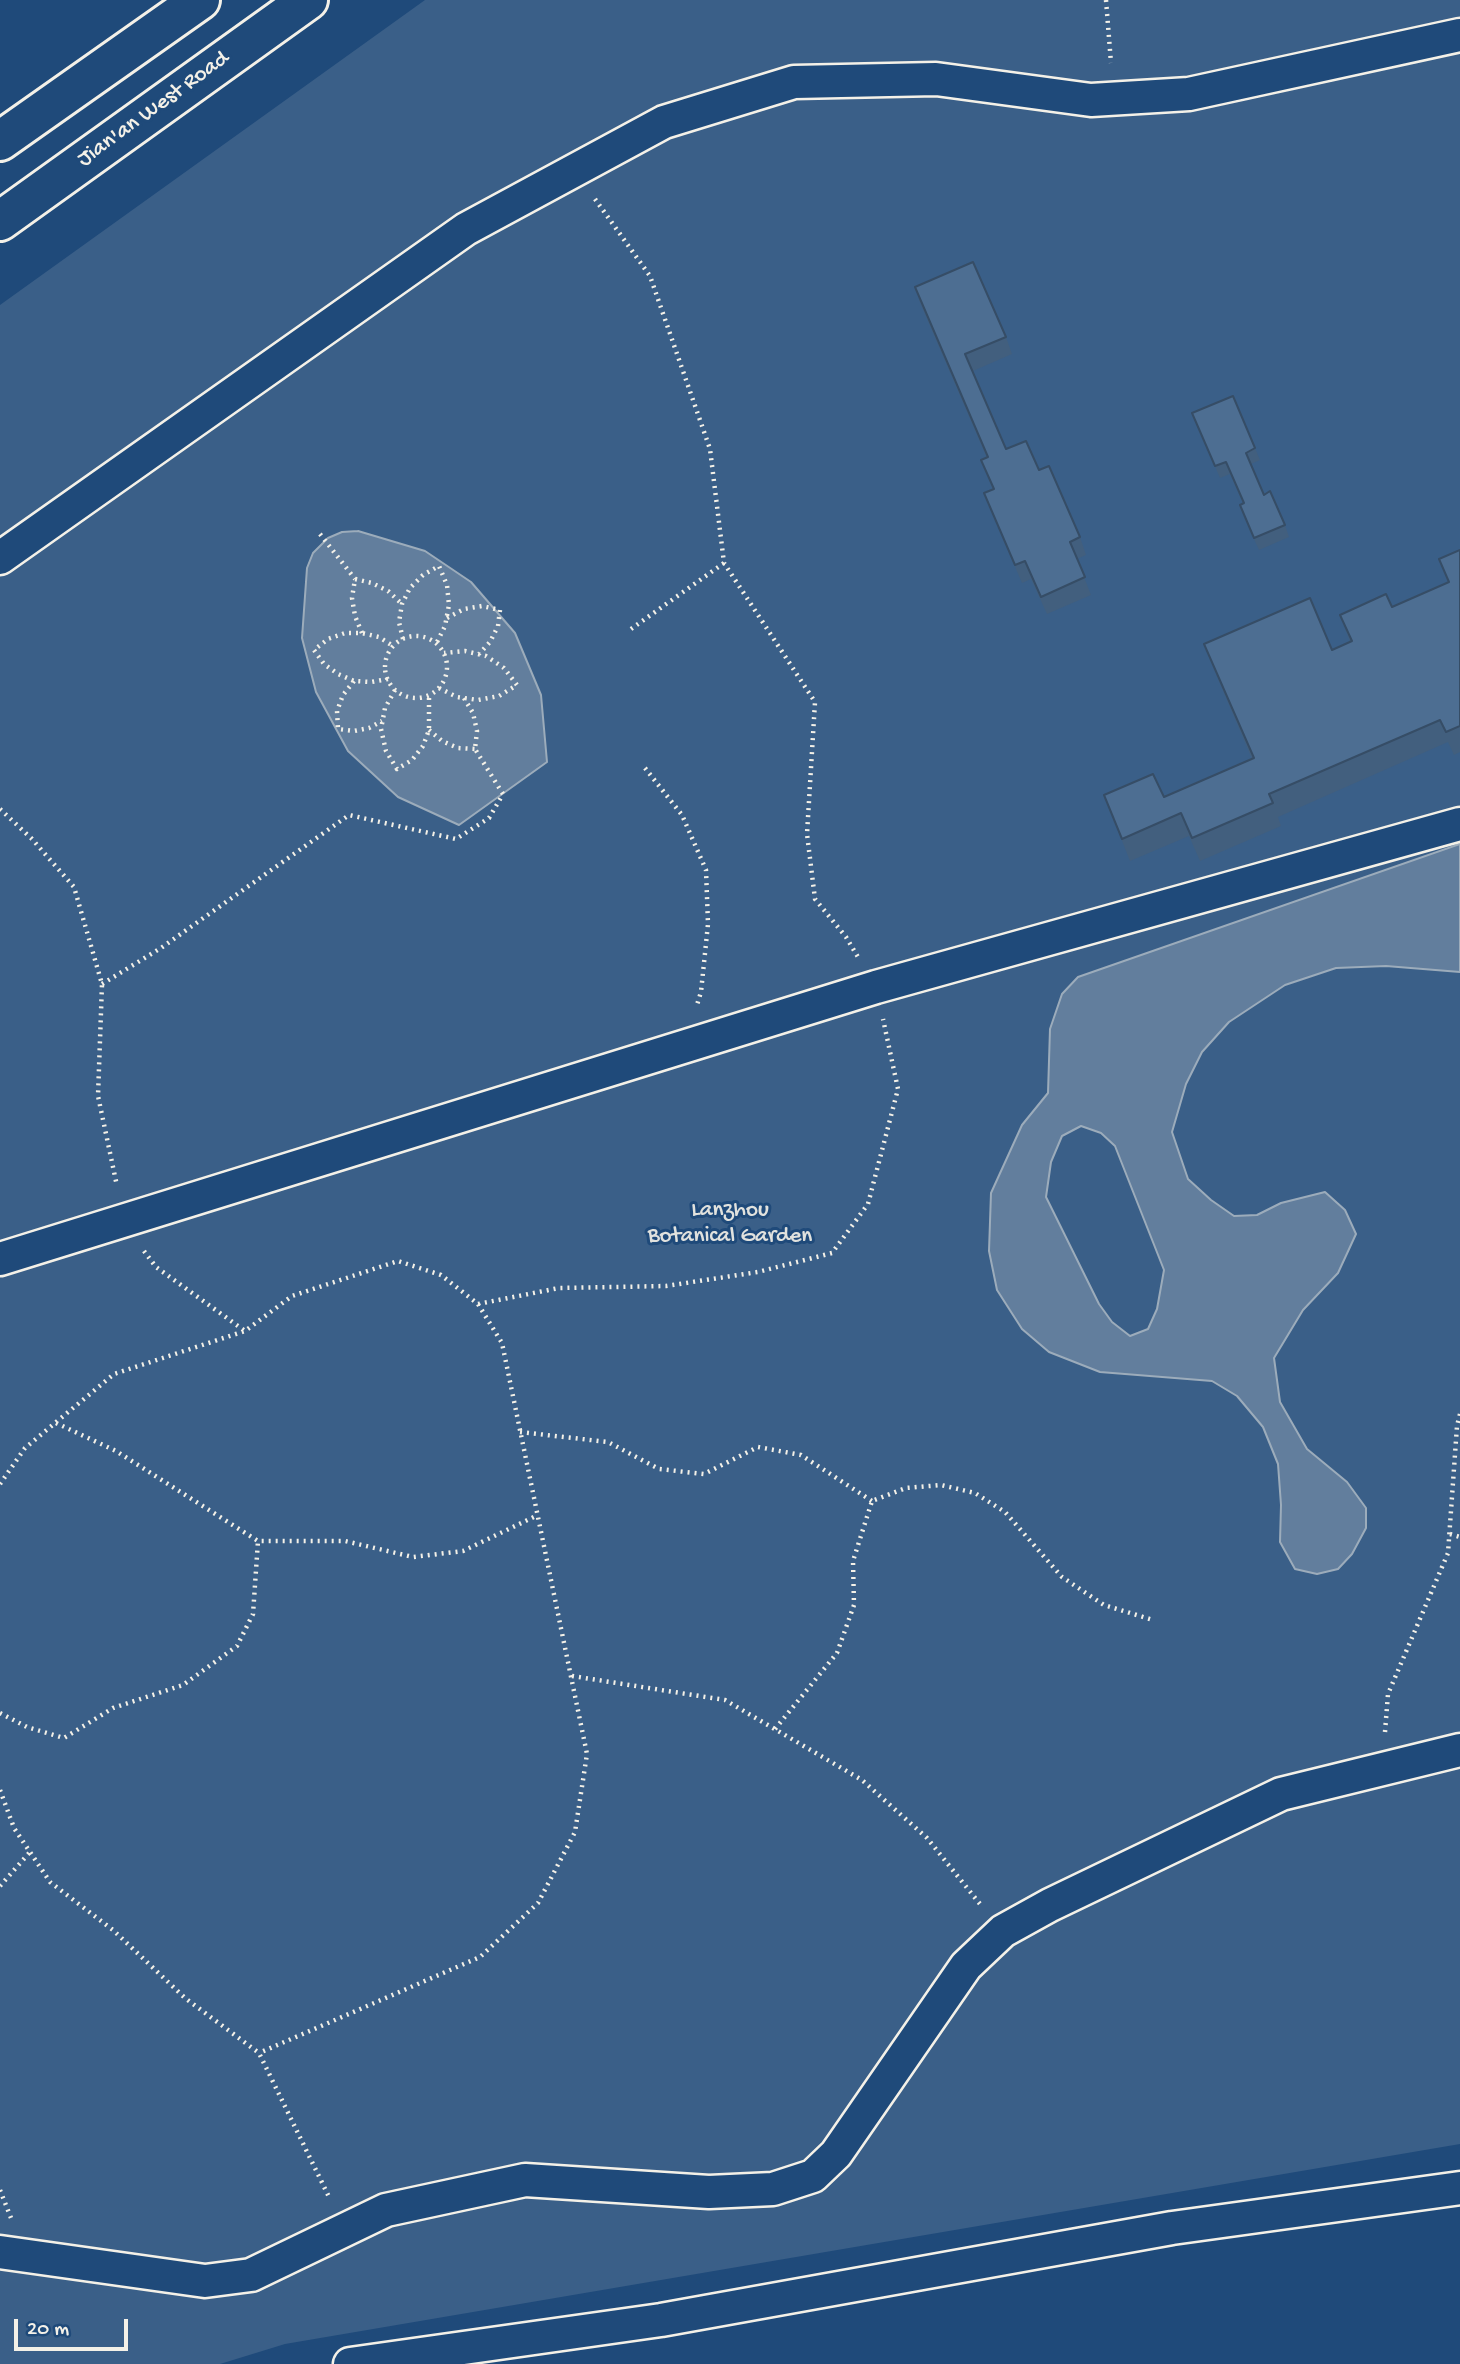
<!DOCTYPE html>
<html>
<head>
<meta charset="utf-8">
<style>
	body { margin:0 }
	#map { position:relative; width:1460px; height:2364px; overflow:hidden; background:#1f4a7a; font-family:"Gochi Hand",sans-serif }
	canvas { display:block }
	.scale { position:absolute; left:14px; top:2319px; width:114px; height:32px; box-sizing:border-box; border:4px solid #f4f1e8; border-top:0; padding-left:9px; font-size:21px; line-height:24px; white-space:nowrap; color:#f4f1e8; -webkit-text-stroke:5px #1f4a7a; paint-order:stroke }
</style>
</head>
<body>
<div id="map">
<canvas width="1460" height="2364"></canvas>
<div class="scale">20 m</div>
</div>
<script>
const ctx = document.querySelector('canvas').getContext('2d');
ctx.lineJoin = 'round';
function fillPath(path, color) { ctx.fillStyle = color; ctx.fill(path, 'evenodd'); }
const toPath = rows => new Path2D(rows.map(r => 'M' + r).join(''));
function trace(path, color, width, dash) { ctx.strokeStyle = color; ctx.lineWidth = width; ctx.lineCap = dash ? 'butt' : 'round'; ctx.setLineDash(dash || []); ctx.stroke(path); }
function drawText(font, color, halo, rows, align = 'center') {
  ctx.font = font + ' "Gochi Hand",sans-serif'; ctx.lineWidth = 6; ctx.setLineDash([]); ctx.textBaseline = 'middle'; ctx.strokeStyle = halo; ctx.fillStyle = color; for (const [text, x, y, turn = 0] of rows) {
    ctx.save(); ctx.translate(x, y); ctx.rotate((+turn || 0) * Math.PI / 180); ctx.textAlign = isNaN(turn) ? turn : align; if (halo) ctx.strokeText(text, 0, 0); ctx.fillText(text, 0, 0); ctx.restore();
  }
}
const green = toPath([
	[425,0,1460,0,1460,2144,285,2344,220,2364,0,2364,0,305]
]);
const water = toPath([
	[358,531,425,551,471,582,515,633,541,695,547,762,459,825,398,797,348,751,316,692,302,638,307,568,313,553,328,538,342,532,358,531],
	[1460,844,1460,972,1386,966,1336,968,1285,985,1229,1022,1202,1052,1186,1084,1172,1132,1188,1179,1211,1200,1234,1216,1257,1215,1281,1203,1325,1192,1345,1210,1356,1234,1338,1273,1303,1310,1274,1358,1280,1402,1307,1449,1347,1482,1366,1508,1366,1528,1352,1554,1338,1569,1317,1574,1295,1569,1280,1542,1281,1505,1278,1464,1263,1427,1237,1396,1212,1381,1100,1372,1049,1352,1022,1329,997,1290,989,1251,991,1193,1022,1125,1048,1093,1050,1029,1062,994,1078,977,1460,844],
	[1081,1126,1101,1133,1115,1146,1164,1270,1157,1309,1148,1329,1130,1336,1112,1322,1099,1304,1046,1197,1051,1162,1062,1136,1081,1126]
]);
const path = toPath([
	[1106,0,1111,63],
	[595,199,650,276,710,449,724,563,815,702,807,834,815,899,846,937,858,957],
	[320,534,355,579],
	[447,618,464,609,482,606,500,610,498,626,490,642,479,654],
	[631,629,724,563],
	[362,633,355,616,352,598,355,579,372,583,388,591,402,604],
	'385 667a31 31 0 1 1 62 0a31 31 0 1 1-62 0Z',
	[403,639,399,622,402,604,410,588,423,575,439,566,447,585,449,605,445,626,436,644],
	[388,679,371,682,354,681,338,674,324,664,314,650,328,639,345,633,362,633,379,637,393,646],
	[354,681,343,695,337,711,338,729,354,731,369,728,382,721],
	[439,688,457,697,478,700,499,696,517,685,504,668,486,656,465,651,444,653],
	[395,690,385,708,381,729,386,751,397,769,412,760,423,746,429,730,429,695],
	[429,730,442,741,458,748,475,749],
	[645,768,682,815,706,870,708,924,701,992,696,1008],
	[0,809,32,839,74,887,102,984,98,1096,117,1186],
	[102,984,161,948,349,815,456,839,489,818,503,794,475,749,477,731,473,713,464,698],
	[144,1251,156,1267,245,1331],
	[478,1304,559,1288,666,1286,758,1272,832,1253,868,1204,898,1089,883,1019],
	[56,1423,116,1451,258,1541,345,1541,413,1557,463,1551,538,1515],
	[520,1432,608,1442,659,1469,704,1474,758,1447,801,1455,872,1501],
	[0,1484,25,1448,114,1374,245,1331,292,1296,398,1261,441,1275,478,1304,502,1343,587,1754,575,1832,538,1903,480,1957,259,2053],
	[1450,1534,1460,1537],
	[572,1676,725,1700,862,1780,927,1838,980,1904],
	[0,1713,27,1727,64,1738,113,1708,183,1685,237,1646,253,1614,258,1541],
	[775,1729,837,1653,854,1605,853,1561,872,1501,906,1488,941,1485,975,1493,1005,1512,1062,1577,1104,1605,1153,1620],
	[1385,1732,1388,1694,1448,1553,1457,1426,1460,1414],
	[0,1790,14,1828,50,1882,113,1930,185,1998,259,2053,330,2199],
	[0,1886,30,1852],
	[0,2190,11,2218]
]);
const street = toPath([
	[0,558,466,229,664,122,794,82,936,79,1091,100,1189,94,1460,35],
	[0,1259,876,987,1460,824],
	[0,2252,205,2281,251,2275,386,2210,525,2180,709,2192,773,2189,813,2176,836,2154,966,1966,1003,1931,1050,1905,1281,1794,1460,1750],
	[350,2364,661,2320,1172,2228,1460,2188]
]);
const primary = toPath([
	[0,141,200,0],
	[0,221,308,0]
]);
const wall = toPath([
	[915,287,1006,337,1012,354,973,371,1006,449,1039,470,1080,537,1086,555,1077,559,1091,595,1047,614,1031,579,1022,583,991,511,984,493,993,490,981,460,987,458,921,305],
	[1192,413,1255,448,1260,460,1251,464,1264,495,1285,525,1289,537,1259,550,1244,517,1240,505,1243,503,1230,474,1220,478],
	[1460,550,1460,752,1454,755,1448,742,1278,817,1281,826,1200,861,1189,836,1130,861,1104,795,1164,797,1252,759,1213,667,1204,644,1332,650,1350,642,1340,615,1392,607,1448,583,1439,559]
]);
const building = toPath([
	[973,262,1006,337,965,354,1006,449,1026,441,1039,470,1049,466,1080,537,1070,542,1085,577,1041,597,1025,561,1015,565,984,493,994,489,981,460,988,457,915,287,973,262],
	[1233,396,1255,448,1246,453,1264,495,1270,491,1285,525,1254,538,1240,505,1244,503,1226,462,1215,466,1192,413,1233,396],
	[1460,550,1460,726,1446,732,1440,720,1269,794,1273,803,1192,838,1181,813,1122,839,1104,795,1153,774,1164,797,1254,758,1204,644,1310,598,1332,650,1352,641,1340,615,1386,594,1392,607,1449,582,1439,559,1460,550]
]);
const streetNames = [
	["Jian'an West Road",154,110,-36]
];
const parkNames = [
	["Lanzhou",730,1211],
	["Botanical Garden",730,1237]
];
fillPath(green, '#3a5f88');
fillPath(water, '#627e9d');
trace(water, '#9cacbb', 2);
trace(street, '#f4f1e8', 37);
trace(primary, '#f4f1e8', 44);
trace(path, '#f4f1e8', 4.5, [2, 5]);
trace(street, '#1f4a7a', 32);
trace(primary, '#1f4a7a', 38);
fillPath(wall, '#425f7e');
fillPath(building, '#4d6e92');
trace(building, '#364d66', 2);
drawText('23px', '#f4f1e8', '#1f4a7a', streetNames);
drawText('23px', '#e1e2de', '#1f4a7a', parkNames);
</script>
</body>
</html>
